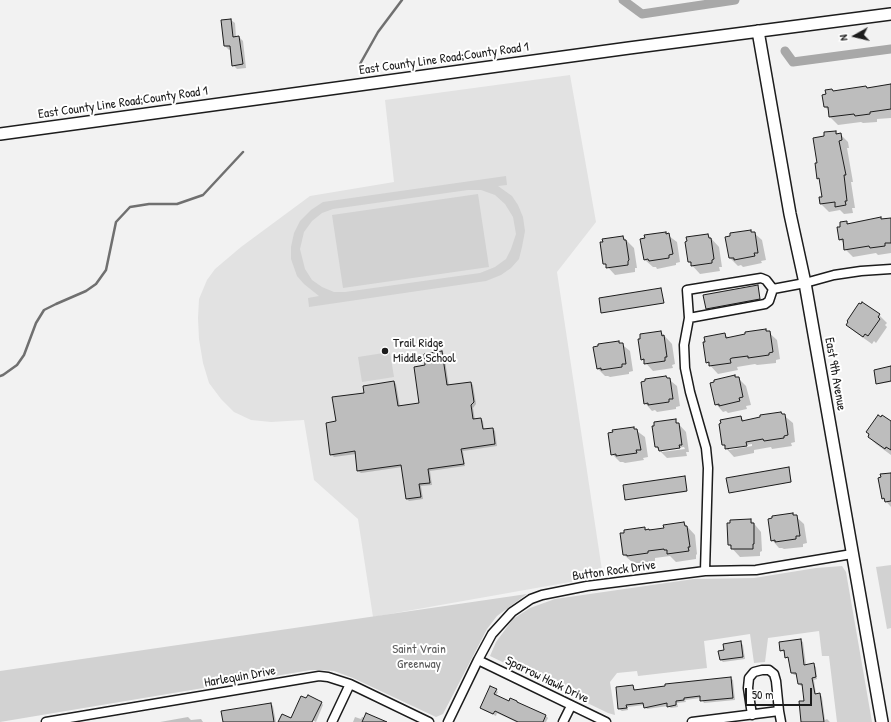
<!DOCTYPE html>
<html>
<head>
<meta charset="utf-8">
<style>
	body { margin:0 }
	#map { position:relative; width:891px; height:722px; overflow:hidden; background:#f2f2f2; font-family:"Patrick Hand",sans-serif }
	canvas { display:block }
	.north { position:absolute; left:835px; top:16px; width:40px; height:40px; -webkit-text-stroke:3px #fff; paint-order:stroke; rotate:262deg; font-size:11px; font-weight:700; line-height:16px; text-align:center; color:#1c1c1c }
	.north::after { content:''; display:block; margin:auto; width:14px; height:18px; background:#1c1c1c; clip-path:polygon(50% 0,100% 100%,50% 72%,0 100%) }
	.scale { position:absolute; left:745px; top:688px; width:67px; height:18px; box-sizing:border-box; border:2px solid #1c1c1c; border-top:0; padding-left:5px; font-size:12px; line-height:14px; white-space:nowrap; color:#1c1c1c; -webkit-text-stroke:3px #fff; paint-order:stroke }
</style>
</head>
<body>
<div id="map">
<canvas width="891" height="722"></canvas>
<div class="north">N</div>
<div class="scale">50 m</div>
</div>
<script>
const ctx = document.querySelector('canvas').getContext('2d');
ctx.lineJoin = 'round';
function fillPath(path, color) { ctx.fillStyle = color; ctx.fill(path, 'evenodd'); }
const toPath = rows => new Path2D(rows.map(r => 'M' + r).join(''));
function trace(path, color, width, dash) { ctx.strokeStyle = color; ctx.lineWidth = width; ctx.lineCap = dash ? 'butt' : 'round'; ctx.setLineDash(dash || []); ctx.stroke(path); }
function drawText(font, color, halo, rows, align = 'center') {
  ctx.font = font + ' "Patrick Hand",sans-serif'; ctx.lineWidth = 4; ctx.setLineDash([]); ctx.textBaseline = 'middle'; ctx.strokeStyle = halo; ctx.fillStyle = color; for (const [text, x, y, turn = 0] of rows) {
    ctx.save(); ctx.translate(x, y); ctx.rotate((+turn || 0) * Math.PI / 180); ctx.textAlign = isNaN(turn) ? turn : align; if (halo) ctx.strokeText(text, 0, 0); ctx.fillText(text, 0, 0); ctx.restore();
  }
}
const built = toPath([
	[570,75,596,222,557,272,603,577,570,582,373,617,358,519,314,480,304,420,271,422,251,420,234,412,221,399,209,383,203,363,199,339,198,318,199,299,207,280,215,269,241,247,310,196,394,182,385,100]
]);
const green = toPath([
	[506,176,507,185,498,186,512,196,518,205,523,217,525,231,522,247,519,259,511,268,501,275,486,281,309,307,308,298,319,296,304,284,297,276,291,259,291,247,294,233,300,221,311,210,323,202],
	[468,190,481,190,495,195,505,204,513,217,516,234,511,249,506,259,495,267,480,273,345,292,334,292,322,287,312,280,305,269,300,249,304,232,312,221,322,213,333,209],
	[478,194,489,267,343,288,332,215],
	[390,352,394,377,362,382,358,357],
	[891,565,891,628,887,629,876,567],
	[842,566,846,572,872,722,837,722,829,656,822,656,819,631,768,638,765,662,754,663,750,634,704,641,707,668,638,676,637,671,617,673,610,682,615,715,608,713,490,656,496,642,513,619,530,608,555,599,694,579,754,578,816,568],
	[527,594,497,616,487,629,443,714,436,717,353,678,334,671,321,670,311,670,0,722,0,671]
]);
const shadow = toPath([
	[231,20,235,23,236,37,239,37,243,41,246,68,237,69,233,65,231,49,229,50,225,46,222,21],
	[891,85,891,118,877,119,877,122,863,123,861,122,838,125,830,117,829,111,825,107,834,92,866,87,868,88],
	[836,132,839,135,840,134,848,142,849,148,847,148,853,182,851,182,855,208,852,208,853,213,844,214,840,210,829,212,821,204,820,198,823,198,821,181,818,178,818,164,825,137],
	[880,218,882,220,891,219,891,253,878,255,876,253,853,257,845,249,844,244,840,239,841,228,846,222,849,224],
	[750,231,753,233,754,233,762,240,766,260,761,261,762,263,743,267,741,265,738,266,730,258],
	[665,233,677,242,680,262,676,263,676,265,657,269,656,267,653,267,645,260],
	[708,235,719,247,722,267,719,267,720,271,700,274,689,262,686,243],
	[623,237,634,248,637,268,635,268,635,272,615,275,604,263],
	[758,287,760,300,707,309],
	[661,289,664,303,602,312],
	[863,303,879,315,887,323,885,325,887,327,876,343,874,341,872,344,855,332,848,325],
	[766,330,777,340,780,359,776,360,776,363,757,365,755,364,737,367,738,370,718,374,707,362,725,335,729,338],
	[661,332,672,344,675,364,672,365,673,368,653,371,642,359],
	[619,342,630,351,633,371,629,372,629,374,610,377,608,376,605,376,597,368,599,347],
	[442,352,444,354,449,386,471,383,473,385,476,404,473,408,475,420,481,419,483,421,484,430,493,429,495,431,497,446,463,451,465,466,430,471,432,485,421,486,423,499,409,501,407,499,402,467,361,473,358,471,356,454,334,457,331,454,337,422,365,394,394,382,396,384,400,407,420,404,426,366],
	[891,367,891,382,878,384,877,384],
	[734,376,737,378,738,378,746,386,751,405,746,406,747,409,728,413,726,411,723,412,716,404],
	[666,377,677,386,680,406,676,407,676,409,657,412,655,410,652,411,645,403],
	[781,413,793,423,795,442,791,443,792,446,772,449,771,447,754,450,754,453,734,457,723,445,741,418,745,421],
	[752,444,752,446,729,450,729,448],
	[675,420,686,432,689,452,686,452,687,456,667,458,656,447],
	[684,447,685,449,662,452,662,450],
	[891,423,891,455,876,444,869,437],
	[633,428,645,437,648,457,643,458,644,460,625,463,623,462,620,462,612,454],
	[788,468,792,482,730,492],
	[891,474,891,507,883,498],
	[684,477,687,492,626,499],
	[793,514,804,524,807,543,803,544,803,547,784,549,782,548,779,548,772,540],
	[751,520,761,532,762,551,760,552,760,556,740,557,729,545],
	[684,523,695,535,697,554,696,555,696,559,676,562,670,556,655,558,655,561,636,564,634,562,632,562,624,555,645,528,647,530,665,529],
	[800,640,803,642,806,665,813,664,816,667,817,679,814,680,816,695,820,694,822,697,825,720,827,719,830,722,802,722,805,702,803,686,801,686,799,684,798,675,794,675,792,673,790,659,786,657,785,652,784,652,781,650],
	[740,642,743,645,745,659,723,662,721,660,725,651],
	[730,678,733,680,735,700,704,703,701,698,685,700,686,702,677,703,678,707,671,708,668,706,647,709,644,705,628,707,628,710,622,711,619,709,633,686,635,690],
	[496,690,498,692,496,696,509,702,517,702,519,704,546,716,548,718,546,722,516,722,497,713,496,716,483,710,481,707],
	[321,702,323,705,316,722,310,719,308,722,279,722,291,719],
	[271,704,273,706,276,722,224,722],
	[188,717,191,720,201,719,203,722,160,722],
	[355,717,361,719,362,717,380,722,353,722]
]);
const stream = toPath([
	[360,64,378,32,402,0],
	[0,376,3,375,17,365,24,355,36,323,44,310,56,304,86,291,96,284,106,270,116,222,130,207,149,204,177,204,203,195,243,152]
]);
const canal = toPath([
	[623,0,642,14,735,0],
	[785,51,793,62,891,49]
]);
const building = toPath([
	[231,19,233,37,239,36,243,64,232,66,230,46,224,46,221,20,231,19],
	[891,84,891,109,870,112,870,114,855,116,854,114,829,117,828,107,824,107,822,95,826,94,825,90,832,89,833,91,866,86,867,88,891,84],
	[836,131,836,134,841,133,842,140,839,141,846,175,844,175,847,201,845,201,846,205,835,207,835,202,820,204,819,197,822,197,819,178,817,179,815,163,817,163,813,138,824,136,824,132,836,131],
	[881,217,881,219,891,218,891,243,885,243,885,246,870,248,869,246,844,250,843,239,839,240,837,227,840,227,840,222,847,221,847,224,881,217],
	[751,230,751,232,755,232,758,253,754,253,755,256,734,260,734,258,729,258,725,237,730,236,730,233,751,230],
	[666,232,666,234,669,233,673,254,669,255,669,258,649,261,648,259,644,260,640,239,645,238,644,235,666,232],
	[708,234,709,238,711,238,714,259,712,260,712,263,691,266,691,262,688,262,685,242,687,241,686,237,708,234],
	[623,236,624,240,626,240,629,260,628,261,628,265,606,268,606,264,603,264,600,242,603,242,602,239,623,236],
	[758,285,760,299,706,309,703,295,758,285],
	[661,288,664,303,601,313,599,298,661,288],
	[862,302,880,314,878,317,880,319,868,336,865,334,863,337,846,325,848,322,847,321,859,303,861,304,862,302],
	[766,329,766,331,770,331,773,352,769,353,769,355,748,358,748,356,732,358,730,359,731,363,709,366,709,362,706,363,703,342,705,342,704,337,725,333,726,338,745,334,745,332,766,329],
	[661,331,662,336,664,335,667,357,665,357,665,361,644,364,644,359,641,360,638,339,640,339,640,334,661,331],
	[619,341,619,343,623,343,626,364,622,364,622,367,601,370,601,368,597,369,593,347,598,346,598,344,619,341],
	[442,351,447,385,471,382,474,402,471,405,473,419,481,418,483,429,493,428,495,444,461,449,464,464,428,469,430,483,419,484,421,497,406,499,401,465,357,471,355,451,330,455,326,423,336,421,332,397,364,393,363,386,394,381,398,406,419,403,414,367,425,365,424,354,442,351],
	[891,366,891,381,876,384,874,370,891,366],
	[735,375,735,377,739,377,743,397,739,398,740,401,719,406,719,404,715,405,710,383,714,382,714,380,735,375],
	[666,376,667,378,670,378,673,399,669,399,669,402,648,405,648,403,644,404,641,382,645,381,645,379,666,376],
	[781,412,782,414,785,414,788,435,784,436,784,438,764,441,763,439,746,442,747,446,725,449,725,445,722,445,719,424,721,423,720,420,741,416,742,421,760,417,760,415,781,412],
	[878,415,881,417,882,415,891,421,891,450,886,447,885,449,868,437,869,434,866,432,878,415],
	[676,419,676,423,679,423,682,445,679,445,680,448,659,451,658,447,655,447,652,426,654,426,654,422,676,419],
	[634,427,634,429,637,429,641,450,636,450,637,453,616,456,616,454,611,455,608,433,613,432,612,430,634,427],
	[789,467,791,482,729,493,726,478,789,467],
	[891,473,891,501,885,502,884,498,882,499,878,478,881,477,880,474,891,473],
	[685,476,687,491,625,500,623,485,685,476],
	[793,513,793,515,797,515,800,536,796,536,796,539,775,542,775,540,771,541,768,519,772,518,772,516,793,513],
	[751,519,751,523,754,523,754,544,753,544,753,549,731,549,731,545,728,545,727,523,730,523,730,520,751,519],
	[684,522,685,526,687,526,690,547,688,547,689,551,667,554,667,550,664,550,664,549,648,551,648,553,627,556,627,555,623,555,620,533,624,533,624,530,645,527,645,530,649,529,649,530,664,528,663,525,684,522],
	[801,639,804,665,814,663,816,677,812,678,815,694,820,693,824,722,801,722,799,701,804,701,802,684,798,684,796,673,791,673,788,657,785,658,784,650,780,651,779,642,801,639],
	[741,641,743,657,720,660,718,651,724,650,723,644,741,641],
	[731,677,733,698,700,701,700,696,684,698,684,700,676,701,676,705,667,707,667,703,644,708,643,703,626,705,627,708,618,709,616,687,633,685,634,690,665,686,665,684,731,677],
	[490,686,497,689,494,694,509,701,510,698,517,701,517,702,546,715,543,722,518,722,495,711,493,714,480,708,490,686],
	[308,695,322,702,312,722,278,722,282,714,291,718,301,696,306,698,308,695],
	[271,703,274,722,223,722,221,711,271,703],
	[366,713,387,722,362,722,366,713]
]);
const minor = toPath([
	[773,289,805,283,834,275,861,271,891,269],
	[689,318,765,304,769,301,773,289,766,280,761,278,687,290,689,318,684,345,685,368,690,392,706,448,708,468,705,571],
	[478,660,606,722],
	[752,715,748,688,749,678,754,672,762,670,769,670,774,674,776,681,779,711],
	[46,722,319,676,328,677,350,684,429,722],
	[332,722,350,684],
	[448,722,478,660,492,634,512,612,531,599,542,595,587,586,705,571,756,570,852,554],
	[563,722,571,706],
	[692,722,779,711,781,722]
]);
const secondary = toPath([
	[758,31,790,214,805,283,882,722],
	[0,134,629,48,891,14]
]);
const markers = [
	[385,351,4,"#1c1c1c"]
];
const streetNames = [
	["East County Line Road;County Road 1",444,59,-8],
	["East County Line Road;County Road 1",123,103,-8],
	["East 9th Avenue",835,374,80],
	["Button Rock Drive",614,571,-8],
	["Harlequin Drive",240,677,-10],
	["Sparrow Hawk Drive",547,680,26]
];
const poiNames = [
	["Trail Ridge",393,344],
	["Middle School",393,359]
];
const parkNames = [
	["Saint Vrain",419,650],
	["Greenway",419,665]
];
fillPath(built, '#e2e2e2');
fillPath(green, '#d2d2d2');
fillPath(shadow, '#0003');
trace(stream, '#707070', 2.5);
trace(canal, '#a8a8a8', 9);
fillPath(building, '#bdbdbd');
trace(building, '#1c1c1c', 1);
trace(minor, '#1c1c1c', 11);
trace(secondary, '#1c1c1c', 14);
trace(minor, '#fff', 8);
trace(secondary, '#fff', 11);
for (const [x, y, r, color] of markers) { const dot = new Path2D(); dot.arc(x, y, r, 0, 2 * Math.PI); ctx.fillStyle = color; ctx.fill(dot); trace(dot, '#fff', 1.5); }
drawText('13px', '#1c1c1c', '#fff', streetNames);
drawText('13px', '#1c1c1c', '#fff', poiNames, 'left');
drawText('13px', '#5c5c5c', '#fff', parkNames);
</script>
</body>
</html>
